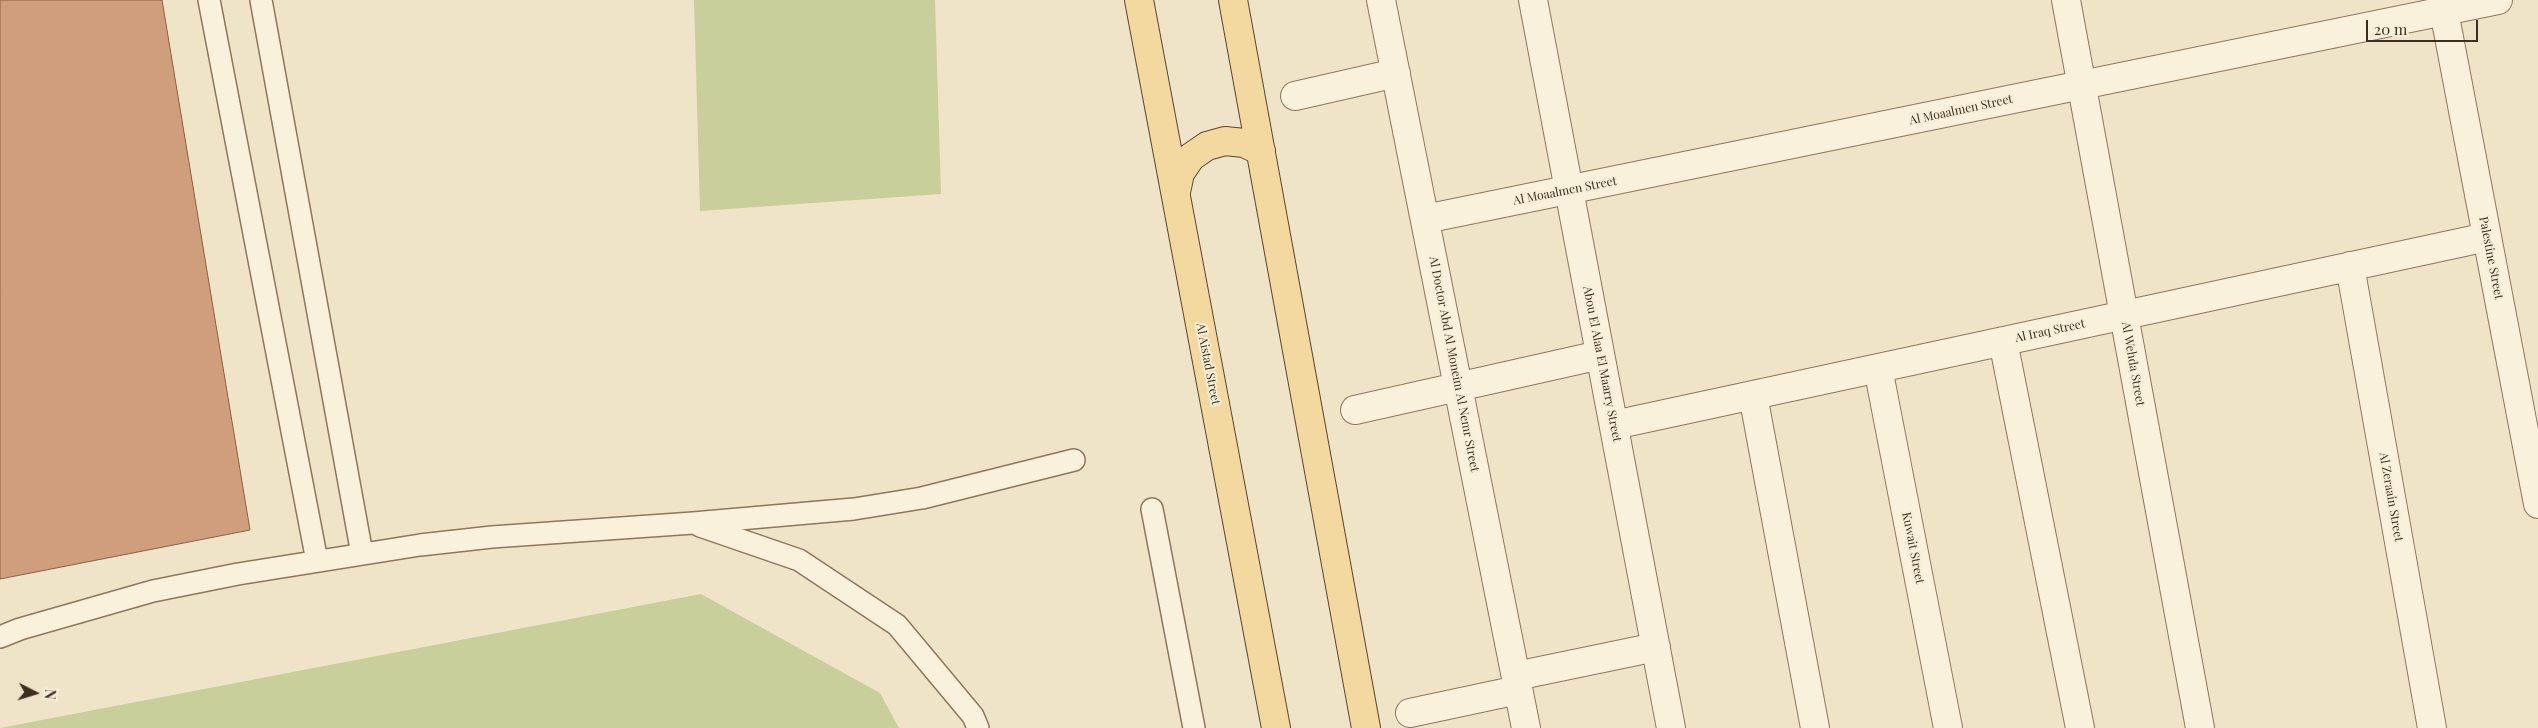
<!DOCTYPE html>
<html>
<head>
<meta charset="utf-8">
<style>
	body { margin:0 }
	#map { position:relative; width:2538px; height:728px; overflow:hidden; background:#f0e4c8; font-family:"Playfair Display",serif }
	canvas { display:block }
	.north { position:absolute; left:10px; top:668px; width:50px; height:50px; -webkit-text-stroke:4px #f7eed8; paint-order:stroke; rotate:95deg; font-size:14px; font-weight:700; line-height:20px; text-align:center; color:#3d2e20 }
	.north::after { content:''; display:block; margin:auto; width:18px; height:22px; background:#3d2e20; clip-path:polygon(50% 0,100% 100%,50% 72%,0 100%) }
	.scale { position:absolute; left:2366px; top:20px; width:112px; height:22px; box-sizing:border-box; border:2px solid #3d2e20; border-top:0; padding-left:6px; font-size:15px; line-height:18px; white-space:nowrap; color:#3d2e20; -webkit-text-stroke:4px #f7eed8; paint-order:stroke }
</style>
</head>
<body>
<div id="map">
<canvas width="2538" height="728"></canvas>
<div class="north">N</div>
<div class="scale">20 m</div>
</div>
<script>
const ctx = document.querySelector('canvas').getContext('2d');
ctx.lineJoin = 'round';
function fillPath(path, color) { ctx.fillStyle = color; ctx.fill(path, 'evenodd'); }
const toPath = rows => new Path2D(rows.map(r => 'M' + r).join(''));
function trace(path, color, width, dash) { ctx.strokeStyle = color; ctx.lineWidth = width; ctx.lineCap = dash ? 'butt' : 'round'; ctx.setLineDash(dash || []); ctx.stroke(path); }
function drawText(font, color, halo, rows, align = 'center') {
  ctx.font = font + ' "Playfair Display",serif'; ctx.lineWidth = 4; ctx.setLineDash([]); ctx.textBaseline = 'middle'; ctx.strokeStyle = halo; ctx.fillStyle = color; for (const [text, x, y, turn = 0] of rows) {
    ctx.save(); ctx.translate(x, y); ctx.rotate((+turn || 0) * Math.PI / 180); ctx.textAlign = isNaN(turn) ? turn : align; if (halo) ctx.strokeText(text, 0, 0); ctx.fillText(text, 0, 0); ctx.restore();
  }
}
const green = toPath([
	[694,0,935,0,941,194,700,211],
	[701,594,880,693,899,728,0,728]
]);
const building = toPath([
	[0,0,162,0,250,530,0,579,0,0]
]);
const lane = toPath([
	[209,0,317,561],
	[261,0,362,554],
	[1152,509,1194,728],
	[700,526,799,560,897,625,973,716,978,728],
	[0,637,20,629,153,591,238,574,420,545,492,537,693,523,854,509,922,498,1074,460]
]);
const street = toPath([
	[1381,0,1526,728],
	[1533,0,1671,728],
	[2066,0,2200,728],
	[2444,11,2538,504],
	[1295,96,1396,73],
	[1425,219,2498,0],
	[2350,266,2432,728],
	[2003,341,2080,728],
	[1878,368,1948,728],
	[1753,395,1815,728],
	[1355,410,1600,355],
	[1614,425,2487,237],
	[1516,676,1656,647],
	[1410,713,1518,690]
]);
const primary = toPath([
	[1139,0,1276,728],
	[1233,0,1366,728],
	[1176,192,1180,173,1191,157,1207,146,1225,141,1244,143,1261,151]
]);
const streetNames = [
	["Al Moaalmen Street",1961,110,-12],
	["Al Moaalmen Street",1565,191,-11],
	["Palestine Street",2491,258,79],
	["Al Iraq Street",2050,331,-12],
	["Al Aistad Street",1208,364,79],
	["Al Doctor Abd Al Moneim Al Nemr Street",1454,364,79],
	["Abou El Alaa El Maarry Street",1602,364,79],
	["Al Wehda Street",2133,364,80],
	["Al Zeraain Street",2391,497,80],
	["Kuwait Street",1913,548,79]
];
fillPath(green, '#c9cf9b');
fillPath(building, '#cf9f7d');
trace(building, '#8d5f41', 1);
trace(lane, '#8d765c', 24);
trace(street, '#8d765c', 30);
trace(primary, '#5b4430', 30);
trace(lane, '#faf1dc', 21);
trace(street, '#faf1dc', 28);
trace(primary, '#f3d9a0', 28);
drawText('12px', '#3d2e20', '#f7eed8', streetNames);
</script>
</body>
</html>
